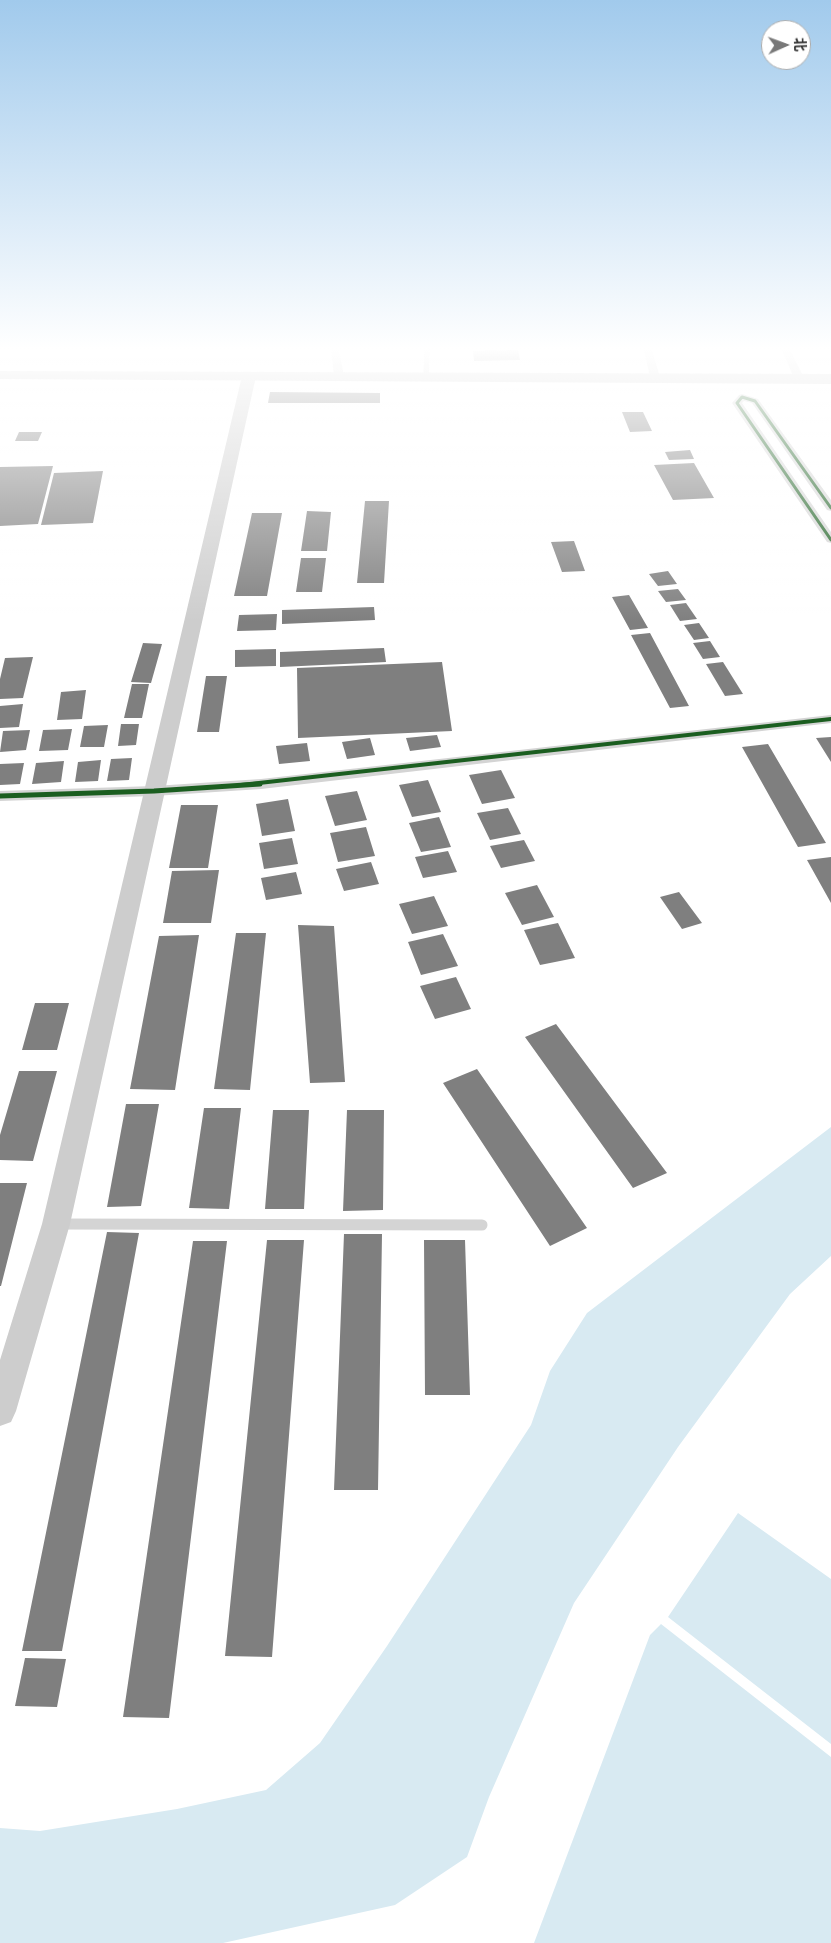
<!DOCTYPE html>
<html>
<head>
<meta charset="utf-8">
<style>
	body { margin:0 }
	#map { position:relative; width:831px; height:1943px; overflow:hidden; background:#fff; font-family:"Asap Condensed","Noto Sans SC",sans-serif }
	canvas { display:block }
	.north { position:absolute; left:761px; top:20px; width:50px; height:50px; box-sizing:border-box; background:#fff; border:1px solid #acacac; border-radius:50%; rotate:88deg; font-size:14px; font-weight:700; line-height:20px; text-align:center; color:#2f2f2f }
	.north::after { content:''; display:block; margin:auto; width:18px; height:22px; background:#787878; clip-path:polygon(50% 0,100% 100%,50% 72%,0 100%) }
</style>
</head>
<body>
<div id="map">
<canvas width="831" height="1943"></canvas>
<div class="north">北</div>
</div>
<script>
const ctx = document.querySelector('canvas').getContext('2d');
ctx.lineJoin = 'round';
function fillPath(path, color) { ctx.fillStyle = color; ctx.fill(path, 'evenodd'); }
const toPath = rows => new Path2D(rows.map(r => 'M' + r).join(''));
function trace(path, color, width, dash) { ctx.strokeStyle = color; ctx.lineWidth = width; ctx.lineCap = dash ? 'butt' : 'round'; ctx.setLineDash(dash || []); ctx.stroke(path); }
const water = toPath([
	[831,1127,831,1256,790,1294,678,1447,574,1603,489,1797,467,1857,395,1905,223,1943,0,1943,0,1828,40,1831,177,1809,266,1790,320,1743,387,1646,531,1425,550,1371,587,1313],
	[738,1513,831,1579,831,1744,668,1617],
	[661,1624,831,1757,831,1943,534,1943,650,1635]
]);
const building = toPath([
	[518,350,520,360,474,361,473,351],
	[270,392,380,393,380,403,268,403],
	[622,412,643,412,652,431,630,432],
	[19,432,42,432,38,441,15,441],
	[690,450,694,459,669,460,665,452],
	[694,463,714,498,673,500,654,465],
	[53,466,38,524,0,526,0,467],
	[103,471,93,523,41,525,54,473],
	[365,501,389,501,384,583,357,583],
	[307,511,331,512,327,551,301,551],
	[252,513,282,513,267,596,234,596],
	[574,541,585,571,562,572,551,542],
	[301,558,326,558,322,592,296,592],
	[668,571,677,584,658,586,649,574],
	[678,589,686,600,666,602,658,591],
	[629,595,648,628,630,630,612,597],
	[686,603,697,619,680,621,670,605],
	[374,607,375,620,282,624,282,610],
	[277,614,276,630,237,631,239,615],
	[699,623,709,638,694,640,684,625],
	[650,633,689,706,670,708,631,635],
	[710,641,720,657,703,659,693,643],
	[143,643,162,644,151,683,131,682],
	[384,648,386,662,280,667,280,652],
	[276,649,276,666,235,667,235,650],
	[33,657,23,698,0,699,0,679,5,658],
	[442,662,452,731,298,738,297,668],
	[723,662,743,694,725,696,706,664],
	[206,676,227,676,219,732,197,732],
	[132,684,149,684,142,718,124,718],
	[86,690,82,719,57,720,61,692],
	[23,704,19,727,0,728,0,706],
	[121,724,139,724,136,745,118,746],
	[108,725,104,747,80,747,84,726],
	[72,729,68,750,39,751,43,730],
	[30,730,26,750,0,752,3,731],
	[437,735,441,747,410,751,406,738],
	[831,737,831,762,816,738],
	[370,738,375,755,347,759,342,742],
	[307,743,310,761,279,764,276,746],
	[768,744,826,843,798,847,742,747],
	[132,758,129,780,107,781,111,759],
	[101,760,98,781,75,782,78,762],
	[64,761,61,782,32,784,36,763],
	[24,763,20,784,0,785,0,764],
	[501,770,515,798,482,804,469,775],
	[428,780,441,812,412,817,399,785],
	[357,791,367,820,335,826,325,796],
	[288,799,295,831,262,836,256,804],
	[181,805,218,805,208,868,169,868],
	[508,808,521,834,490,840,477,813],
	[439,817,451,847,421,852,409,823],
	[366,827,375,856,338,862,330,833],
	[292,838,298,864,264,869,259,843],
	[524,840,535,861,501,868,490,846],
	[448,851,457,872,423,878,415,857],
	[831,857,831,903,807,860],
	[371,862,379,884,344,891,336,869],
	[219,870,211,923,163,923,172,871],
	[296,872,302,894,266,900,261,878],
	[537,885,554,917,522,925,505,893],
	[679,892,702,923,682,929,660,897],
	[434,896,448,926,412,934,399,904],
	[558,923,575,958,540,965,524,930],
	[298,925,334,926,345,1082,310,1083],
	[236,933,266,933,250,1090,214,1089],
	[443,934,458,966,421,975,408,942],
	[199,935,175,1090,130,1089,159,936],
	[456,977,471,1009,435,1019,420,986],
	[35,1003,69,1003,57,1050,22,1050],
	[556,1024,667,1173,633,1188,525,1037],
	[477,1069,587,1228,550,1246,443,1083],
	[19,1071,57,1071,33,1161,0,1160,0,1135],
	[126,1104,159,1104,141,1206,107,1207],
	[204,1108,241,1108,229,1209,189,1208],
	[273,1110,309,1110,304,1209,265,1209],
	[347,1110,384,1110,383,1210,343,1211],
	[0,1183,27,1183,1,1286,0,1286],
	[107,1232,139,1233,62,1651,22,1651],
	[344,1234,382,1234,378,1490,334,1490],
	[267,1240,304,1240,272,1657,225,1656],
	[424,1240,465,1240,470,1395,425,1395],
	[193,1241,227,1241,169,1718,123,1717],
	[25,1658,66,1659,57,1707,15,1706]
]);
const laneFar1 = toPath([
	[426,377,427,350]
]);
const lane = toPath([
	[59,1224,482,1225]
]);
const street = toPath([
	[331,350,339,350,344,376,342,378,339,379,334,376,331,350],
	[644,350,652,350,660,377,658,379,655,380,650,377,644,350],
	[782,350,790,350,804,378,802,380,796,380,794,378,782,350],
	[742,394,758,399,831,500,831,511,827,510,752,403,744,401,742,403,831,532,831,543,827,542,732,403,739,395,742,394],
	[831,715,831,723,261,789,154,796,0,801,0,791,154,786,261,779,831,715]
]);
const secondary = toPath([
	[249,372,256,376,70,1224,16,1411,11,1422,0,1426,0,1360,42,1224,242,376,249,372]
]);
const primary = toPath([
	[0,371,831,374,831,384,0,379,0,371]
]);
const cyclewayFar2 = toPath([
	[831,508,755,401,742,397,737,403,831,540]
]);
const cyclewayFar1 = toPath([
	[241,785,831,719]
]);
const cycleway = toPath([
	[0,796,154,791,260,784]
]);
fillPath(water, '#d8eaf2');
fillPath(building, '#7f7f7f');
trace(laneFar1, '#d4d4d4', 5.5);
trace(lane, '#d4d4d4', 11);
fillPath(street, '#d4d4d4');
fillPath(secondary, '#cdcdcd');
fillPath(primary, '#c7c7c7');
trace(cyclewayFar2, '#1b5e20', 3);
trace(cyclewayFar1, '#1b5e20', 4);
trace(cycleway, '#1b5e20', 5);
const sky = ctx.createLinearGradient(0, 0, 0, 622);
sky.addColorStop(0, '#a1caec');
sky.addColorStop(0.56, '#fff');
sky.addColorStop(1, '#ffffff00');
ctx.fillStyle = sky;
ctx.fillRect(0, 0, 831, 622);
</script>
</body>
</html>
